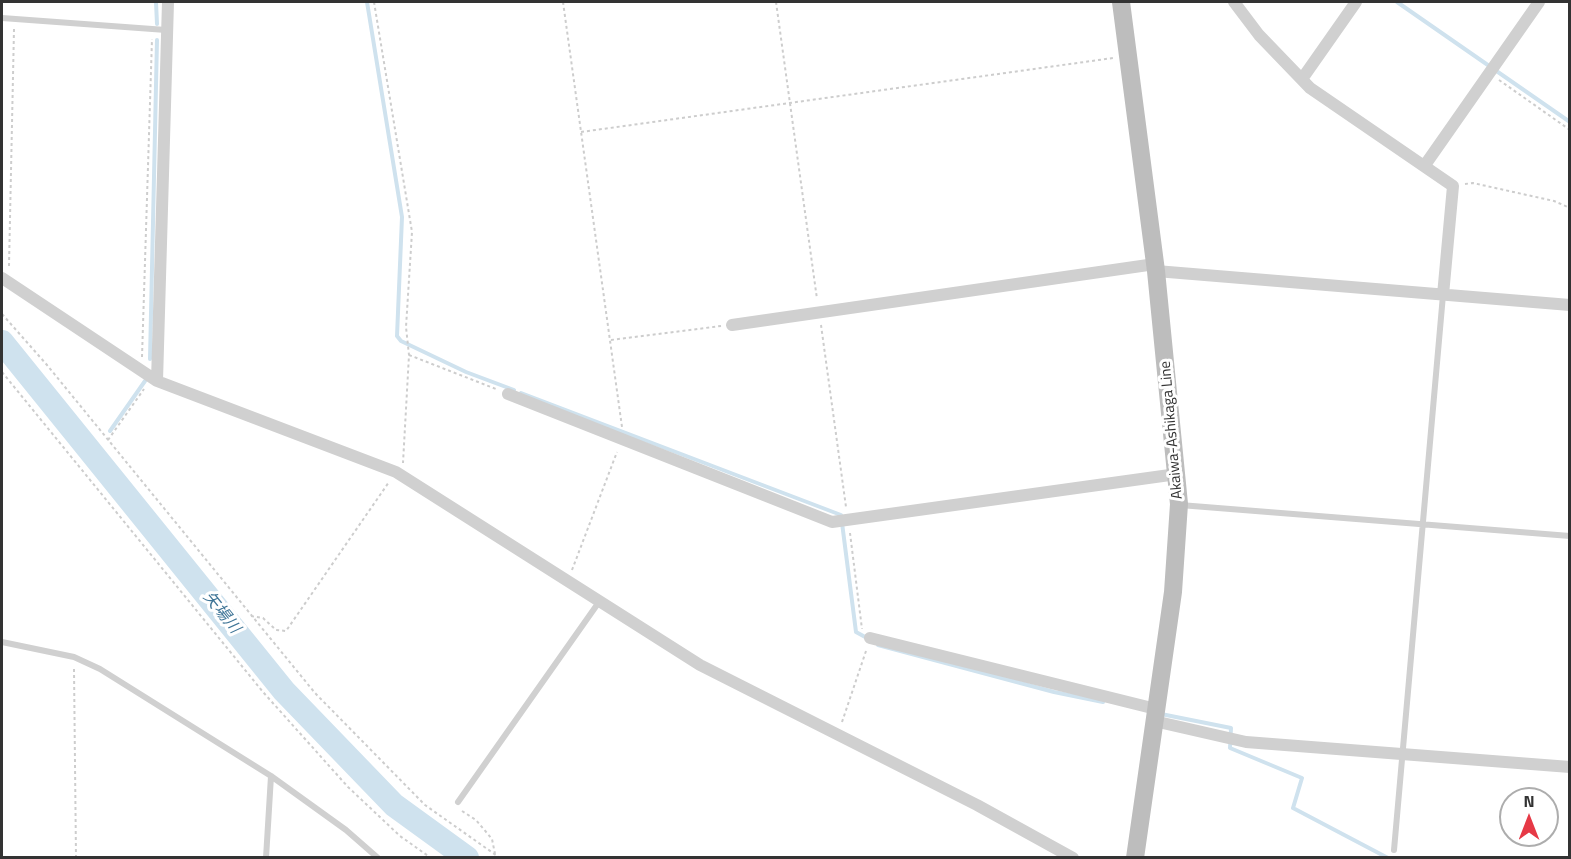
<!DOCTYPE html>
<html>
<head>
<meta charset="utf-8">
<style>
	body { margin:0 }
	#map { position:relative; width:1571px; height:859px; overflow:hidden; background:#fff; font-family:"Titillium Web",sans-serif }
	canvas { display:block }
	.frame { position:absolute; inset:0; border:3px solid #333; pointer-events:none }
	.north { position:absolute; left:1499px; top:787px; width:60px; height:60px; box-sizing:border-box; background:#fff; border:2px solid #adadad; border-radius:50%; rotate:0deg; font-size:16px; font-weight:700; line-height:24px; text-align:center; color:#333 }
	.north::after { content:''; display:block; margin:auto; width:21px; height:27px; background:#e63946; clip-path:polygon(50% 0,100% 100%,50% 72%,0 100%) }
</style>
</head>
<body>
<div id="map">
<canvas width="1571" height="859"></canvas>
<div class="frame"></div>
<div class="north">N</div>
</div>
<script>
const ctx = document.querySelector('canvas').getContext('2d');
ctx.lineJoin = 'round';
const toPath = rows => new Path2D(rows.map(r => 'M' + r).join(''));
function trace(path, color, width, dash) { ctx.strokeStyle = color; ctx.lineWidth = width; ctx.lineCap = dash ? 'butt' : 'round'; ctx.setLineDash(dash || []); ctx.stroke(path); }
function drawText(font, color, halo, rows, align = 'center') {
  ctx.font = font + ' "Titillium Web","Noto Sans JP",sans-serif'; ctx.lineWidth = 6; ctx.setLineDash([]); ctx.textBaseline = 'middle'; ctx.strokeStyle = halo; ctx.fillStyle = color; for (const [text, x, y, turn = 0] of rows) {
    ctx.save(); ctx.translate(x, y); ctx.rotate((+turn || 0) * Math.PI / 180); ctx.textAlign = isNaN(turn) ? turn : align; if (halo) ctx.strokeText(text, 0, 0); ctx.fillText(text, 0, 0); ctx.restore();
  }
}
const stream = toPath([
	[156,2,157,24],
	[367,2,402,217,397,336,401,341,466,372,514,390],
	[1397,2,1570,122],
	[150,359,157,40],
	[521,393,841,515,856,632,867,638],
	[110,431,145,381],
	[878,645,1054,692,1103,702],
	[1161,714,1231,728,1230,748,1302,778,1293,808,1388,858]
]);
const river = toPath([
	[2,342,284,691,394,805,467,858]
]);
const path = toPath([
	[374,2,412,232,406,327,409,355,403,463],
	[563,2,622,427],
	[776,2,817,299],
	[1499,80,1570,130],
	[581,132,1113,58],
	[1465,184,1473,183,1554,201,1570,208],
	[9,266,14,29],
	[2,314,47,365,315,693,425,805,500,858],
	[821,325,846,507],
	[611,340,721,326],
	[409,355,496,389],
	[142,357,152,39],
	[2,372,263,692,348,787,400,836,431,858],
	[108,440,144,389],
	[850,533,862,629],
	[572,570,617,452],
	[251,616,263,618,276,630,286,631,389,482],
	[74,669,76,858],
	[842,722,866,651],
	[462,811,476,820,492,839,495,854]
]);
const lane = toPath([
	[2,18,166,30],
	[1180,505,1570,536],
	[2,642,74,657,100,669,271,776,346,830,378,858],
	[458,802,599,602],
	[1394,850,1443,295],
	[266,858,271,776]
]);
const street = toPath([
	[1234,2,1259,35,1310,88,1453,186,1443,295],
	[1302,79,1356,2],
	[1425,165,1539,2],
	[1156,271,1570,305],
	[2,278,157,381,396,472,700,665,977,805,1073,858],
	[732,325,1155,264],
	[157,381,168,2],
	[508,394,832,522,1177,474],
	[870,638,1156,709],
	[1154,721,1246,742,1570,767]
]);
const secondary = toPath([
	[1121,2,1156,271,1179,504,1173,592,1135,858]
]);
const streetNames = [
	["Akaiwa-Ashikaga Line",1172,430,-95]
];
const waterNames = [
	["矢場川",221,613,51]
];
trace(stream, '#cfe2ee', 4);
trace(river, '#cfe2ee', 24);
trace(path, '#cdcdcd', 2, [3, 3]);
trace(lane, '#d0d0d0', 6);
trace(street, '#d0d0d0', 12);
trace(secondary, '#bdbdbd', 18);
drawText('15px', '#333', '#fff', streetNames);
drawText('italic 16px', '#3f7597', '#fff', waterNames);
</script>
</body>
</html>
